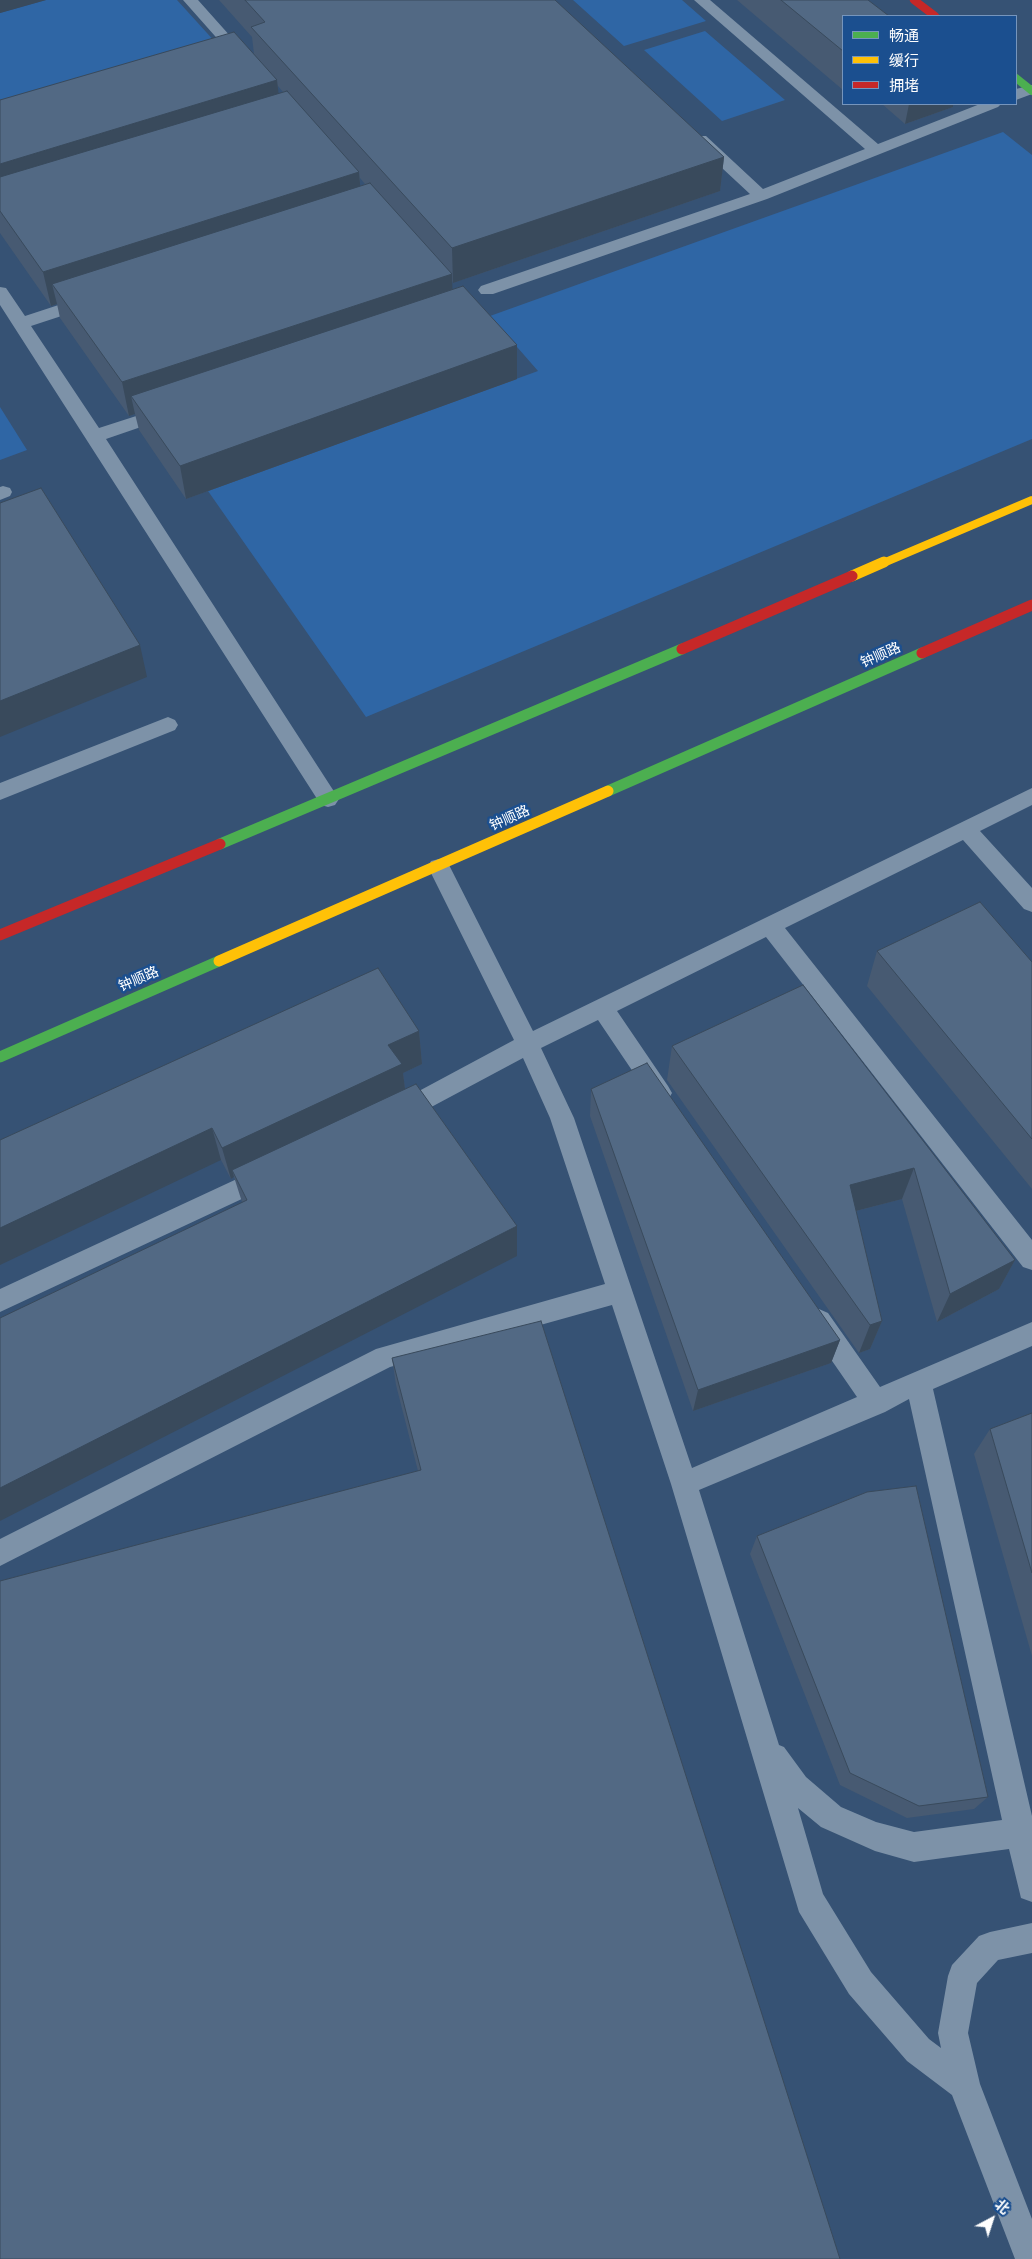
<!DOCTYPE html>
<html>
<head>
<meta charset="utf-8">
<style>
	body { margin:0 }
	#map { position:relative; width:1032px; height:2259px; overflow:hidden; background:#365274; font-family:"Nunito Sans","Noto Sans SC",sans-serif }
	canvas { display:block }
	.legend { position:absolute; left:842px; top:15px; width:175px; height:90px; box-sizing:border-box; background:#1b4f8f; border:1px solid #7695bc; margin:0; padding:6px 9px; list-style:none; font-size:15px; color:#fff }
	.legend li { display:flex; align-items:center; gap:10px; height:25px }
	.legend b { width:25px; border:1px solid #7695bc }
	.north { position:absolute; left:967px; top:2194px; width:50px; height:50px; -webkit-text-stroke:4px #1b4f8f; paint-order:stroke; rotate:40deg; font-size:14px; font-weight:700; line-height:20px; text-align:center; color:#fff }
	.north::after { content:''; display:block; margin:auto; width:18px; height:22px; background:#fff; clip-path:polygon(50% 0,100% 100%,50% 72%,0 100%) }
</style>
</head>
<body>
<div id="map">
<canvas width="1032" height="2259"></canvas>
<ul class="legend">
<li><b style="height:6px;background:#4caf50"></b>畅通</li>
<li><b style="height:6px;background:#ffc107"></b>缓行</li>
<li><b style="height:6px;background:#c62828"></b>拥堵</li>
</ul>
<div class="north">北</div>
</div>
<script>
const ctx = document.querySelector('canvas').getContext('2d');
ctx.lineJoin = 'round';
function fillPath(path, color) { ctx.fillStyle = color; ctx.fill(path, 'evenodd'); }
const toPath = rows => new Path2D(rows.map(r => 'M' + r).join(''));
function trace(path, color, width, dash) { ctx.strokeStyle = color; ctx.lineWidth = width; ctx.lineCap = dash ? 'butt' : 'round'; ctx.setLineDash(dash || []); ctx.stroke(path); }
function drawText(font, color, halo, rows, align = 'center') {
  ctx.font = font + ' "Nunito Sans","Noto Sans SC",sans-serif'; ctx.lineWidth = 5; ctx.setLineDash([]); ctx.textBaseline = 'middle'; ctx.strokeStyle = halo; ctx.fillStyle = color; for (const [text, x, y, turn = 0] of rows) {
    ctx.save(); ctx.translate(x, y); ctx.rotate((+turn || 0) * Math.PI / 180); ctx.textAlign = isNaN(turn) ? turn : align; if (halo) ctx.strokeText(text, 0, 0); ctx.fillText(text, 0, 0); ctx.restore();
  }
}
const green = toPath([
	[46,0,177,0,237,66,0,137,0,13],
	[573,0,682,0,706,21,624,46],
	[705,31,785,100,722,121,644,50],
	[1003,132,1032,155,1032,439,366,717,208,491,538,371,490,316],
	[0,407,27,450,0,460]
]);
const lane = toPath([
	[183,0,198,0,248,56,251,59,248,62,238,62,183,0],
	[694,0,710,0,878,144,980,104,1001,104,998,107,767,199,493,294,481,294,478,290,481,286,750,194,694,142,692,139,694,136,706,136,763,189,865,149,694,0],
	[1032,85,1032,94,1016,100,1016,89,1032,85],
	[0,287,6,288,25,316,83,297,95,297,98,301,95,305,31,326,99,428,161,408,167,406,173,408,176,412,173,416,106,439,335,793,339,799,335,805,328,807,321,805,0,305,0,287],
	[3,486,10,488,12,492,10,496,0,500,0,487,3,486],
	[168,717,175,720,178,725,175,730,0,800,0,783,168,717],
	[1032,788,1032,805,980,831,1032,888,1032,912,1024,909,963,840,785,928,1032,1240,1032,1270,1023,1267,766,937,617,1011,668,1086,672,1093,668,1100,660,1103,652,1100,598,1020,541,1048,574,1118,692,1468,857,1397,810,1329,806,1321,810,1313,819,1309,828,1313,880,1387,1032,1322,1032,1346,933,1389,1032,1816,1032,1902,1021,1898,1009,1849,914,1862,875,1851,821,1827,798,1808,823,1894,871,1972,929,2039,941,2048,938,2033,948,1976,952,1965,979,1936,990,1932,1032,1923,1032,1953,998,1960,977,1983,968,2033,980,2084,1032,2219,1032,2259,1015,2259,952,2095,907,2061,849,1994,799,1912,671,1484,612,1305,390,1367,0,1566,0,1539,376,1349,605,1284,550,1118,523,1058,407,1120,399,1123,391,1120,387,1113,391,1106,514,1040,428,867,431,861,439,859,447,861,533,1031,1032,788],
	[909,1399,1002,1820,914,1832,876,1822,841,1807,806,1777,784,1747,779,1745,699,1490,885,1412,909,1399],
	[267,1165,276,1169,279,1176,276,1183,0,1312,0,1289,267,1165]
]);
const fastFar1 = toPath([
	[1016,78,1032,91]
]);
const fast = toPath([
	[608,791,922,653],
	[220,844,682,649],
	[0,1057,219,961]
]);
const slowFar1 = toPath([
	[881,564,1032,500]
]);
const slow = toPath([
	[852,576,884,562],
	[219,961,608,791]
]);
const jamFar1 = toPath([
	[914,0,935,16]
]);
const jam = toPath([
	[682,649,852,576],
	[922,653,1032,605],
	[0,935,220,844]
]);
const wall = toPath([
	[219,0,555,0,724,157,720,191,453,283,452,281,452,290,517,345,517,379,186,499,139,430,135,414,129,416,60,318,57,304,51,306,0,233,0,100,254,54,252,37],
	[278,86,283,92,278,94],
	[360,178,365,184,360,186],
	[737,0,868,0,843,16,843,90],
	[882,104,953,104,953,107,905,124],
	[877,951,1032,962,1032,1189,867,986],
	[803,985,1015,1260,999,1289,937,1322,902,1199,856,1211,882,1321,870,1349,859,1353,667,1080,672,1046],
	[419,1031,422,1064,403,1073,405,1089,517,1226,517,1256,242,1202,234,1177,231,1179,221,1160,0,1140],
	[591,1089,840,1340,831,1363,693,1411,590,1116],
	[392,1358,840,2259,418,1471,396,1385],
	[1032,1413,1032,1656,974,1454,990,1429],
	[757,1536,988,1797,974,1809,907,1818,840,1785,750,1554]
]);
const shadedWall = toPath([
	[0,0,46,0,0,13],
	[277,80,281,114,0,201,0,164],
	[909,104,953,104,953,107,905,124],
	[724,157,720,191,453,283,452,248],
	[359,172,362,206,52,284,57,304,51,306,43,272],
	[452,274,453,308,131,396,135,414,129,416,122,382],
	[517,345,517,379,186,499,180,466],
	[140,645,147,677,0,737,0,701],
	[419,1031,422,1064,403,1073,406,1097,232,1170,234,1177,231,1179,222,1148,388,1045],
	[212,1128,221,1160,0,1265,0,1228],
	[914,1168,902,1199,840,1215,850,1185],
	[517,1226,517,1256,0,1521,0,1488],
	[1015,1260,999,1289,937,1322,950,1294],
	[882,1321,870,1349,859,1353,870,1325],
	[840,1340,831,1363,693,1411,698,1390]
]);
const building = toPath([
	[245,0,555,0,724,157,452,248,251,27,265,22,245,0],
	[781,0,868,0,889,16,843,16,843,51,781,0],
	[234,32,277,80,0,164,0,100,234,32],
	[287,91,359,172,43,272,0,211,0,177,287,91],
	[370,183,452,274,122,382,52,284,370,183],
	[463,286,517,345,180,466,131,396,463,286],
	[41,488,140,645,0,701,0,503,41,488],
	[980,902,1032,962,1032,1139,877,951,980,902],
	[378,968,419,1031,388,1045,402,1064,222,1148,212,1128,0,1228,0,1140,378,968],
	[803,985,1015,1260,950,1294,914,1168,850,1185,882,1321,870,1325,672,1046,803,985],
	[647,1063,840,1340,698,1390,591,1089,647,1063],
	[416,1084,517,1226,0,1488,0,1318,247,1200,232,1170,416,1084],
	[541,1321,840,2259,0,2259,0,1581,421,1470,392,1358,541,1321],
	[1032,1413,1032,1573,990,1429,1032,1413],
	[916,1486,988,1797,919,1806,850,1773,757,1536,867,1492,916,1486]
]);
const streetNames = [
	["钟顺路",881,656,-24],
	["钟顺路",510,819,-24],
	["钟顺路",139,980,-23]
];
fillPath(green, '#2f66a5');
fillPath(lane, '#7d92a8');
trace(fastFar1, '#4caf50', 8);
trace(fast, '#4caf50', 11);
trace(slowFar1, '#ffc107', 8);
trace(slow, '#ffc107', 11);
trace(jamFar1, '#c62828', 8);
trace(jam, '#c62828', 11);
fillPath(wall, '#475a72');
fillPath(shadedWall, '#394a5c');
fillPath(building, '#526984');
trace(building, '#394a5c', 1);
drawText('14px', '#fff', '#1b4f8f', streetNames);
</script>
</body>
</html>
